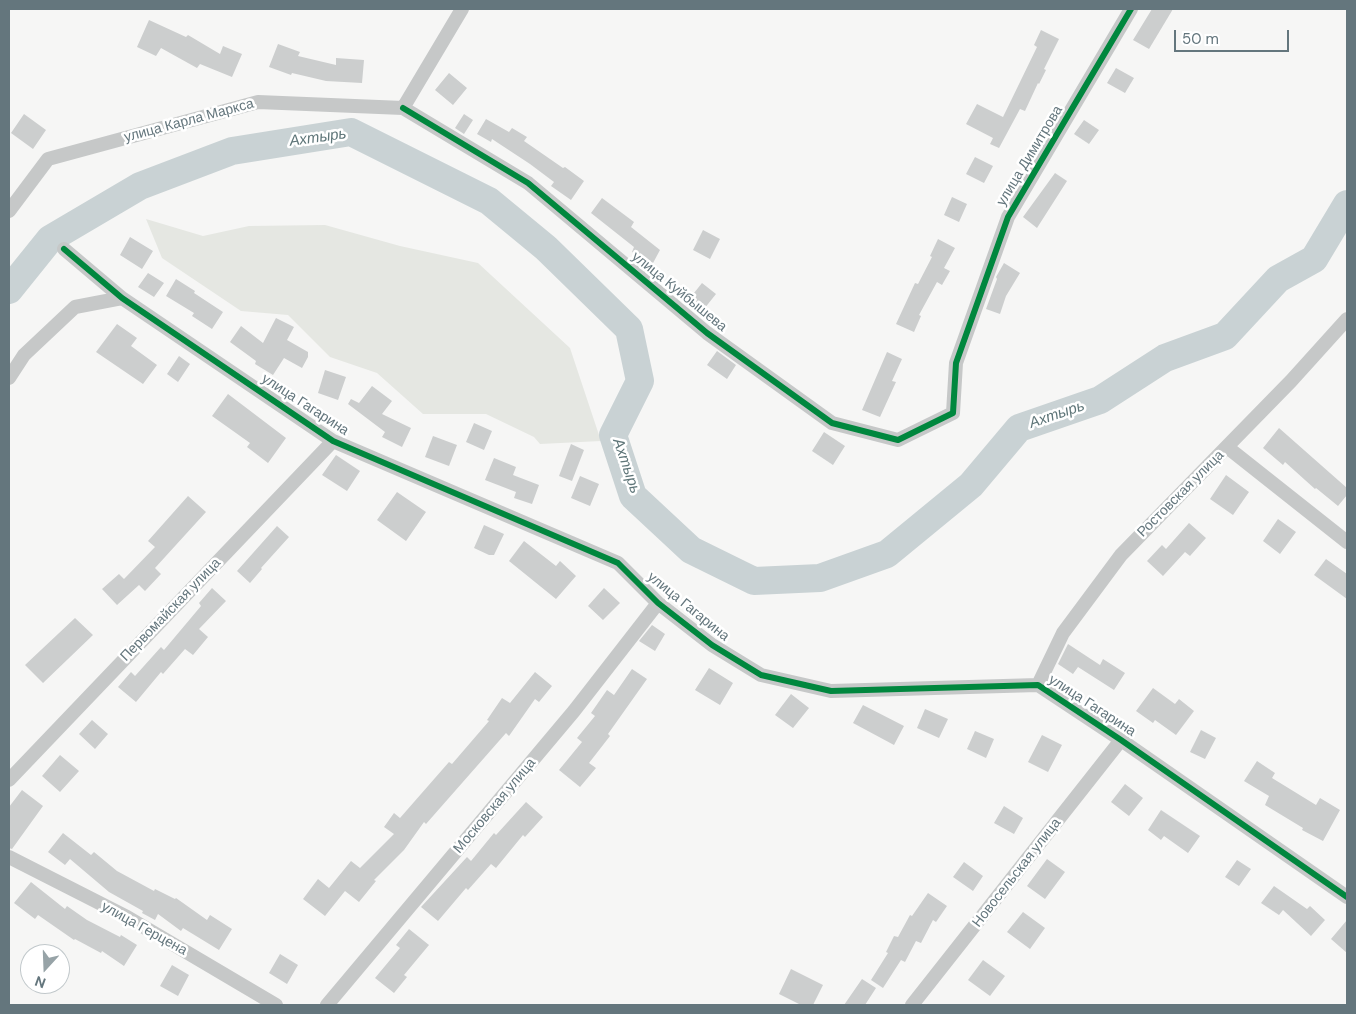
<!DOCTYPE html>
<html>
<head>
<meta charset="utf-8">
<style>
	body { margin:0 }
	#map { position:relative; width:1356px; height:1014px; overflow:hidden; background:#f6f6f5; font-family:"DM Sans",sans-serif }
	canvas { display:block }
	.frame { position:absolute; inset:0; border:10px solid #64767d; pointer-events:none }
	.north { position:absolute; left:20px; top:944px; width:50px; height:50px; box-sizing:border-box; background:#fff; border:1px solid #c1c8cb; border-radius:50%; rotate:200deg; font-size:14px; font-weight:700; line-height:20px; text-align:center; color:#64767d }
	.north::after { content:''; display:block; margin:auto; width:18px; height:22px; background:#97a3a7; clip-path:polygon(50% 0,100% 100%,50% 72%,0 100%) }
	.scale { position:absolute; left:1174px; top:30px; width:115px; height:22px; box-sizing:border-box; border:2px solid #64767d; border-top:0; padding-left:6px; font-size:15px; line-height:18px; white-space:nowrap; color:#64767d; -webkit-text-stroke:4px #fff; paint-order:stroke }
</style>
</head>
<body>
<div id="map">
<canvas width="1356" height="1014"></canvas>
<div class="frame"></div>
<div class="north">N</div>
<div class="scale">50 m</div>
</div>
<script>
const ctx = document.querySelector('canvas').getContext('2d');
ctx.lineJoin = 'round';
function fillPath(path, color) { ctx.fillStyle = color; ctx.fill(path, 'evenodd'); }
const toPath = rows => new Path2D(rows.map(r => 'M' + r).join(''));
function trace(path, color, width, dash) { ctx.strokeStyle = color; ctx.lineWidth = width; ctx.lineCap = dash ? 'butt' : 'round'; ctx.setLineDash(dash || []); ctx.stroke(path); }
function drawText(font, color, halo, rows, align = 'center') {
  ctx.font = font + ' "DM Sans",sans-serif'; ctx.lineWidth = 5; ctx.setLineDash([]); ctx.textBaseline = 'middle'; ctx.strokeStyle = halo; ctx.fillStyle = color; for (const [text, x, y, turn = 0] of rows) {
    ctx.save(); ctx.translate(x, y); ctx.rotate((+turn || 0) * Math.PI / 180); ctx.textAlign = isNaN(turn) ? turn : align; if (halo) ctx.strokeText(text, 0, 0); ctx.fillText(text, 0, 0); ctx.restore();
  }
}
const green = toPath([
	[146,219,203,236,249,226,325,225,400,246,478,263,570,348,601,441,540,444,534,437,486,414,423,414,377,373,330,357,288,315,241,311,162,258]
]);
const river = toPath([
	[9,290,50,239,140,186,232,151,351,132,489,201,546,248,629,329,640,381,613,435,633,496,691,550,754,581,820,578,887,554,971,485,1019,428,1100,400,1165,358,1225,336,1278,279,1314,259,1347,204]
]);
const building = toPath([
	[1152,9,1173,9,1149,49,1133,40],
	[149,20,186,37,188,35,220,54,223,46,242,54,232,77,200,64,197,68,161,48,156,56,137,47],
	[1041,30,1059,39,1044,69,1046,70,1039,84,1038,83,1025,111,1020,109,999,148,990,144,993,138,966,124,977,104,1003,117,1037,47,1034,45],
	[278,44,300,52,298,56,336,65,336,58,364,60,362,83,326,81,292,73,291,75,269,67],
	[1116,68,1134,78,1125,93,1107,83],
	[449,73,467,88,453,105,435,90],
	[24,114,46,130,33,149,11,133],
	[464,114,473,120,464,134,455,128],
	[486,119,509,132,512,128,527,137,524,141,563,168,565,167,584,181,571,200,551,186,554,182,530,164,492,139,491,142,477,134],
	[1084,120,1099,130,1089,144,1074,134],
	[975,157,993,166,984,183,966,174],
	[1055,173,1067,181,1037,228,1023,217],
	[952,197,967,204,959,222,944,215],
	[602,198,634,222,631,227,660,250,653,263,632,252,634,247,591,213],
	[703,230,720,239,710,259,693,250],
	[130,237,153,251,142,269,120,255],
	[938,239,955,248,944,268,950,271,942,285,937,282,919,315,921,316,914,332,896,324,915,283,918,284,932,257,930,256],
	[1004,263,1020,273,1006,296,1000,314,986,309,997,279,996,277],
	[148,273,164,283,154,297,138,287],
	[176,279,195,291,194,293,223,312,212,329,192,316,194,313,166,296],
	[702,283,716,294,704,309,690,298],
	[276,318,294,327,287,340,308,352,308,357,302,368,284,358,273,375,255,364,256,361,230,342,241,326,263,343],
	[117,324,137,338,131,346,157,365,143,384,96,352],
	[717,351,736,365,727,379,707,365],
	[887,352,902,359,892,381,896,382,880,417,862,410],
	[179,356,190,364,178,382,167,374],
	[325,370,346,377,338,400,318,393],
	[372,386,392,401,382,414,411,428,402,447,382,437,385,432,348,404,351,399,359,403],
	[228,394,286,438,268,463,247,447,250,443,212,416],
	[474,423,492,431,484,450,466,442],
	[1279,428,1347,488,1347,495,1338,506,1316,488,1315,489,1285,462,1283,465,1263,448],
	[824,432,845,446,833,465,812,451],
	[433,436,457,445,449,466,425,457],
	[571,444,584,450,572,481,559,476],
	[336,455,360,471,347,491,322,475],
	[494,458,516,467,513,475,539,485,532,504,514,498,516,492,485,480],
	[1226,475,1249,492,1233,515,1210,499],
	[580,476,599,484,590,506,571,498],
	[397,492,426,512,406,541,377,520],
	[188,496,206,512,155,568,161,574,145,591,139,585,117,605,102,589,119,574,124,579,155,547,148,541],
	[1278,519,1296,532,1280,554,1263,541],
	[1189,523,1206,538,1190,556,1185,552,1163,576,1147,561,1162,545,1166,549],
	[484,525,504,534,494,555,489,555,474,548],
	[277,526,289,537,261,568,262,569,250,583,237,571],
	[524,541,556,566,560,561,576,576,556,599,509,561],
	[1326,559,1347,574,1347,599,1314,575],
	[212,588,226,601,199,629,208,637,193,655,185,649,163,674,161,672,136,702,118,687,131,672,135,676,161,647,164,650,201,606,199,603],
	[604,588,620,603,603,620,588,606],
	[75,618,93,635,43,683,25,665],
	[652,625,665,634,655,651,639,641],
	[1068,644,1100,665,1103,659,1125,673,1114,690,1078,667,1073,674,1058,664],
	[709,668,733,683,720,705,695,690],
	[632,669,647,679,608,734,610,736,589,763,596,768,580,787,559,770,582,742,577,738,595,716,591,713,607,690,614,695],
	[535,672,552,686,539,702,535,699,509,736,506,733,426,824,424,822,404,850,374,880,376,881,359,902,345,891,325,916,303,899,318,879,329,888,351,861,360,868,394,834,384,827,394,813,400,818,449,762,452,764,489,721,487,720,502,698,510,703],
	[1153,688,1175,704,1179,699,1194,711,1176,735,1155,720,1153,723,1136,711],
	[791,694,809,708,793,728,775,715],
	[863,705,904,726,894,745,853,723],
	[925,709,948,719,939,738,917,728],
	[92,720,108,734,95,749,79,734],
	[1201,730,1216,738,1205,759,1190,752],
	[975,731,994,739,986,758,967,749],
	[1042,735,1062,745,1048,772,1028,762],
	[60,755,79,771,60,792,42,776],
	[1257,761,1275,773,1272,778,1316,805,1320,798,1340,810,1323,841,1302,830,1303,828,1265,805,1269,796,1244,781],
	[1125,784,1143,798,1129,816,1111,802],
	[22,790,43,806,12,849,9,848,9,807],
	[526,802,543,817,525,837,523,835,496,868,491,864,468,890,466,888,438,921,421,907,467,857,471,861,494,833,496,835],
	[1004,806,1023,818,1014,834,994,823],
	[1161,810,1200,836,1188,853,1164,836,1161,840,1148,830],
	[63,833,91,855,94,852,117,871,154,891,155,889,175,899,176,898,207,920,210,915,232,929,219,950,183,928,181,931,158,914,155,920,142,913,143,911,109,892,70,859,65,865,48,852],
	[1047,859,1065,872,1045,899,1027,886],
	[1237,860,1251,869,1239,886,1225,877],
	[964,862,983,876,973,891,953,877],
	[31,882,65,909,67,906,87,920,120,937,121,935,137,945,124,966,102,951,101,953,75,939,74,940,38,915,35,919,14,903],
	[1274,886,1307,909,1310,906,1325,920,1311,936,1283,910,1279,915,1261,903],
	[928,893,947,906,936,922,933,920,921,943,916,941,905,962,901,960,883,988,871,980,888,953,886,952,894,936,898,937,910,915,912,916],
	[1023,912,1045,928,1030,949,1007,932],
	[1347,920,1347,953,1331,939],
	[409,929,429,945,404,975,407,977,394,993,375,978,400,948,396,945],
	[280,954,298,965,287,984,269,973],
	[983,960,1005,976,990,996,968,980],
	[172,965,189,975,178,996,160,986],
	[791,969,823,985,813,1005,801,1005,779,994],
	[862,979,876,988,865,1005,844,1005]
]);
const street = toPath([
	[403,108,528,183,707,333,832,423,898,440,953,413,956,363,1008,217,1131,9],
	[9,211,48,159,258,102,403,108,462,9],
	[64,249,122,298,333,441,618,563,658,603,712,645,761,675,831,691,1038,685,1121,740,1347,897],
	[9,378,24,355,75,307,122,298],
	[1227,447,1347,542],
	[1038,685,1063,633,1121,555,1291,381,1347,319],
	[9,780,333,441],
	[9,857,127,917,276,1005],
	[327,1005,574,711,658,603],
	[912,1005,1121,740]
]);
const cycleway = toPath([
	[403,108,528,183,707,333,832,423,898,440,953,413,956,363,1008,217,1131,9],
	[64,249,122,298,333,441,618,563,658,603,712,645,761,675,831,691,1038,685,1121,740,1347,897]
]);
const streetNames = [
	["улица Карла Маркса",189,121,-15],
	["улица Димитрова",1030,156,-59],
	["улица Куйбышева",679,292,39],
	["улица Гагарина",305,405,33],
	["Ростовская улица",1181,494,-45],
	["улица Гагарина",688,607,39],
	["Первомайская улица",171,610,-46],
	["улица Гагарина",1092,706,33],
	["Московская улица",495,806,-50],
	["Новосельская улица",1017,873,-52],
	["улица Герцена",144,929,29]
];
const waterNames = [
	["Ахтырь",318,138,-8],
	["Ахтырь",1057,415,-19],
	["Ахтырь",626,466,71]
];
fillPath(green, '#e5e7e2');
trace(river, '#c9d2d4', 28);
fillPath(building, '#cccece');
trace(street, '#c6c8c8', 14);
trace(cycleway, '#00873e', 6);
drawText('14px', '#64767d', '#fff', streetNames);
drawText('italic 15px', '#5e7578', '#fff', waterNames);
</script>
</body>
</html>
